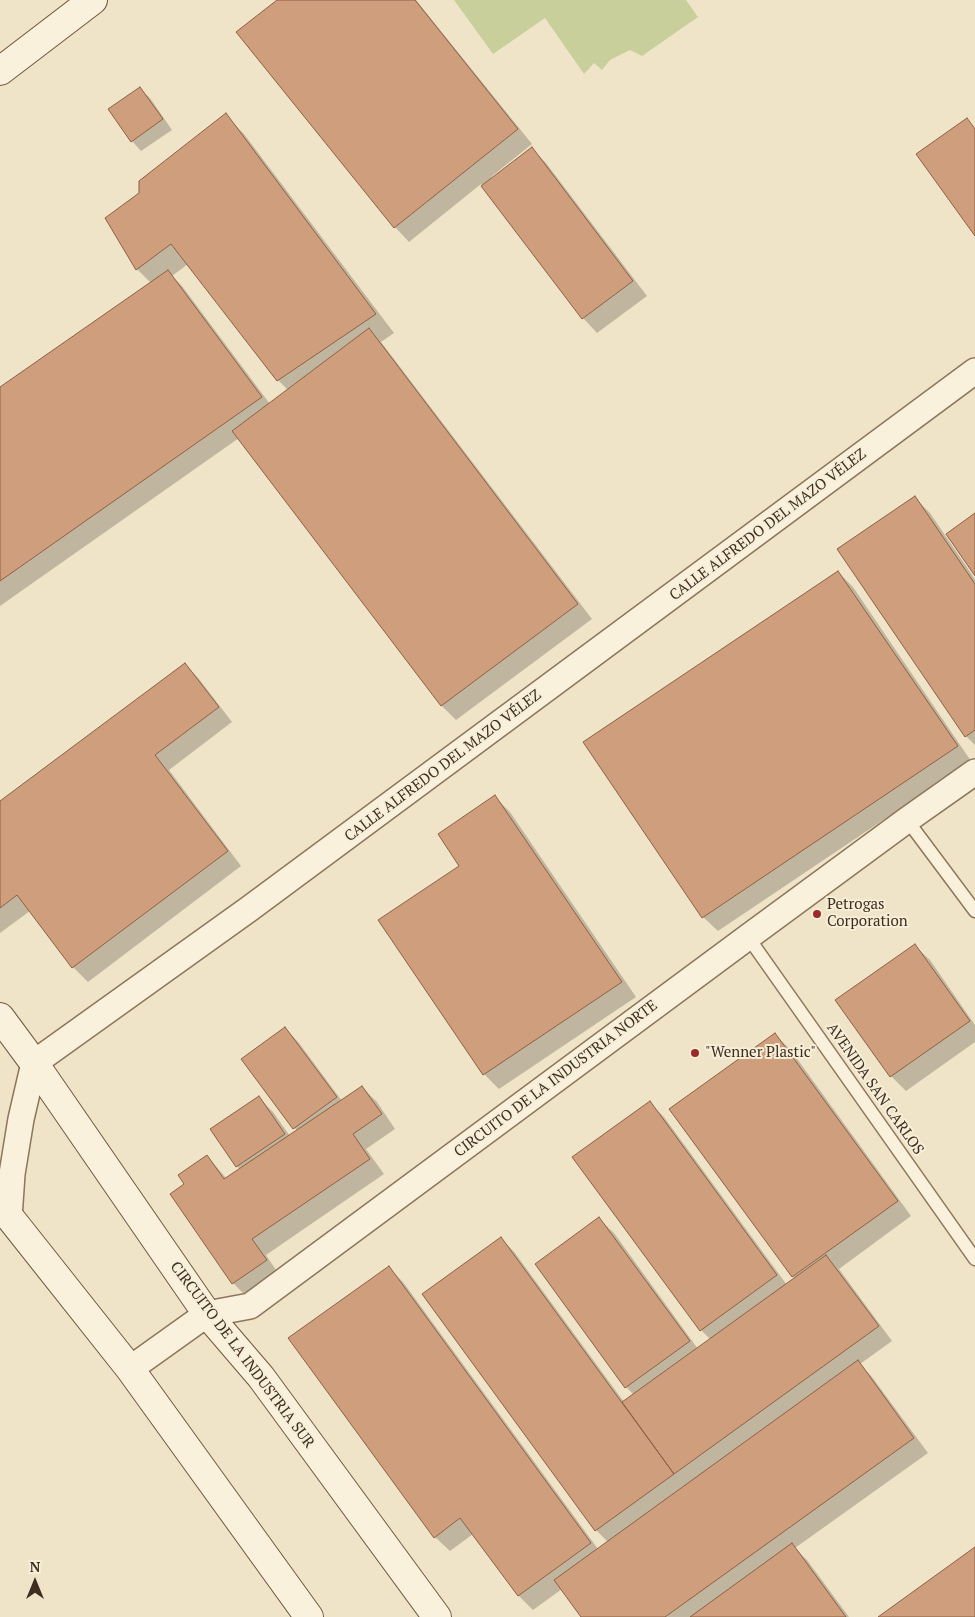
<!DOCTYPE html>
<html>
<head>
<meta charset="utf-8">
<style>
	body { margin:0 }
	#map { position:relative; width:975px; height:1617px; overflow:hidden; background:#f0e4c8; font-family:"PT Serif",serif }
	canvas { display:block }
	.north { position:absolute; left:10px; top:1557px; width:50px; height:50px; -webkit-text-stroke:4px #f7eed8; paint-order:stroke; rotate:0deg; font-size:14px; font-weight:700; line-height:20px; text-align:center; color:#3d2e20 }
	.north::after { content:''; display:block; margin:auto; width:18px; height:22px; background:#3d2e20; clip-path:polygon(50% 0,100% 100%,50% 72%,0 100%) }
</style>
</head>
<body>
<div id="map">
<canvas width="975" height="1617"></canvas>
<div class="north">N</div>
</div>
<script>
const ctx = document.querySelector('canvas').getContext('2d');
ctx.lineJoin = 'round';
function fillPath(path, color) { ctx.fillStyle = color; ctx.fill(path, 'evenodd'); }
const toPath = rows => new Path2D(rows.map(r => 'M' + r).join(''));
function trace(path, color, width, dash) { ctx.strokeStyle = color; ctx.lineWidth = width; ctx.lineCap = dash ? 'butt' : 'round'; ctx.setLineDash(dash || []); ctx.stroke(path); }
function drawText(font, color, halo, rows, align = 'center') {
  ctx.font = font + ' "PT Serif",serif'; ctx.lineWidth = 4; ctx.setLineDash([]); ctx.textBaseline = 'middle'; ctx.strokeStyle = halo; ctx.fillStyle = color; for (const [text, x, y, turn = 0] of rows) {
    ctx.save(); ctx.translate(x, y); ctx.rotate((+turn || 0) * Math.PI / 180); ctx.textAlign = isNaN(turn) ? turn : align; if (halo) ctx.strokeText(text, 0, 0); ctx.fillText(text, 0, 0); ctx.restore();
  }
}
const green = toPath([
	[454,0,686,0,698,17,642,56,630,50,610,60,602,70,594,63,584,74,545,18,493,54]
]);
const shadow = toPath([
	[279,0,416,0,532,144,491,177,492,179,532,149,546,163,647,296,597,333,583,318,481,184,409,242,395,227],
	[140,89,150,98,172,130,141,151,132,141],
	[225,115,244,134,394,333,381,342,592,619,456,720,442,706,239,438,0,606,0,389,151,283,137,269,106,218,141,194],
	[188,264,278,380,288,390,270,404,182,286,172,276],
	[915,498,930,513,975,579,975,745,966,736],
	[838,572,853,587,971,761,718,931,703,917],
	[185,664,199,679,232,722,169,770,241,866,88,982,73,967,30,911,0,933,0,803],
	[495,797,510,812,636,997,499,1089,484,1074,379,921,461,866],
	[915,946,930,960,975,1025,975,1042,906,1091,891,1076,837,1000],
	[285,1028,299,1043,342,1101,362,1087,377,1102,395,1129,366,1149,384,1174,266,1255,280,1276,248,1298,233,1283,172,1194,186,1185,207,1156,227,1179,240,1170,211,1130,258,1097,273,1112,290,1136,297,1131,243,1059],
	[775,1035,790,1049,911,1216,839,1269,892,1341,860,1364,872,1377,928,1453,795,1548,807,1560,849,1617,583,1617,562,1589,533,1610,519,1596,473,1534,450,1551,435,1537,389,1268,403,1282,598,1549,608,1542,596,1530,501,1238,515,1253,624,1402,634,1395,626,1387,536,1264,599,1219,614,1233,698,1349,711,1340,701,1330,650,1103,664,1117,787,1285,795,1279,671,1110]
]);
const building = toPath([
	[277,0,415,0,518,129,394,228,236,32,277,0],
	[140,87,163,119,131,142,108,109,140,87],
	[226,113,376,314,277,381,171,244,136,270,105,218,139,193,139,181,226,113],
	[967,118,975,129,975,236,916,154,967,118],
	[532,147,633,281,582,319,481,186,532,147],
	[168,270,262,397,0,581,0,387,168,270],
	[369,328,578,604,441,706,232,431,369,328],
	[915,496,975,584,975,730,965,737,837,549,915,496],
	[975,513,975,576,946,534,975,513],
	[838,571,958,746,702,918,583,742,838,571],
	[185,663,219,707,155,755,228,851,72,968,17,895,0,908,0,801,185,663],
	[495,795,622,982,483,1075,378,920,459,866,438,834,495,795],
	[915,944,970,1021,890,1077,835,1000,915,944],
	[285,1027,337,1097,293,1129,241,1059,285,1027],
	[775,1033,898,1201,792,1277,669,1109,775,1033],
	[362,1086,382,1114,353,1134,370,1159,252,1239,267,1260,232,1284,170,1194,184,1184,178,1175,207,1155,224,1179,362,1086],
	[259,1096,285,1134,236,1167,210,1129,259,1096],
	[650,1101,777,1275,700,1331,572,1157,650,1101],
	[599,1217,690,1341,625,1388,535,1264,599,1217],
	[501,1237,674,1474,595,1531,422,1294,501,1237],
	[826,1255,879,1326,674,1474,622,1402,826,1255],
	[389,1266,591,1543,518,1596,460,1518,434,1538,288,1338,389,1266],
	[858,1360,914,1438,665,1617,581,1617,554,1580,858,1360],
	[792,1543,846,1617,690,1617,792,1543],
	[975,1547,975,1617,878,1617,975,1547]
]);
const lane = toPath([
	[907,820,975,911],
	[748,937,975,1259]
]);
const street = toPath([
	[9,1218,12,1174,21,1119,34,1063,249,909,975,371],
	[130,1369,207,1314,250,1306,748,937,907,820,975,772]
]);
const secondary = toPath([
	[0,71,93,0],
	[0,1017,34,1063,207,1314,261,1377,437,1617],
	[0,1205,130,1369,309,1617]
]);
const markers = [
	[817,914,5,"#9e2a2b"],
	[695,1053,5,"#9e2a2b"]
];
const streetNames = [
	["CALLE ALFREDO DEL MAZO VÉLEZ",768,525,-37],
	["CALLE ALFREDO DEL MAZO VÉLEZ",443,766,-37],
	["CIRCUITO DE LA INDUSTRIA NORTE",556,1079,-37],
	["AVENIDA SAN CARLOS",875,1089,55],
	["CIRCUITO DE LA INDUSTRIA SUR",242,1355,53]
];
const poiNames = [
	["Petrogas",827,905],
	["Corporation",827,922],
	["\"Wenner Plastic\"",705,1053]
];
fillPath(green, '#c9cf9b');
fillPath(shadow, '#0003');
fillPath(building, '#cf9f7d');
trace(building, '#8d5f41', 1);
trace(lane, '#8d765c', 15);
trace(street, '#8d765c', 28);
trace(secondary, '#6f573f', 30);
trace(lane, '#faf1dc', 12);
trace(street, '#faf1dc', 25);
trace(secondary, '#faf1dc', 28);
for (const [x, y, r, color] of markers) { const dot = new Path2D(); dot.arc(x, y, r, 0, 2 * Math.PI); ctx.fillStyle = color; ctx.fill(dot); trace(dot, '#f7eed8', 2); }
drawText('15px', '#3d2e20', '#f7eed8', streetNames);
drawText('15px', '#3d2e20', '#f7eed8', poiNames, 'left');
</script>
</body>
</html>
